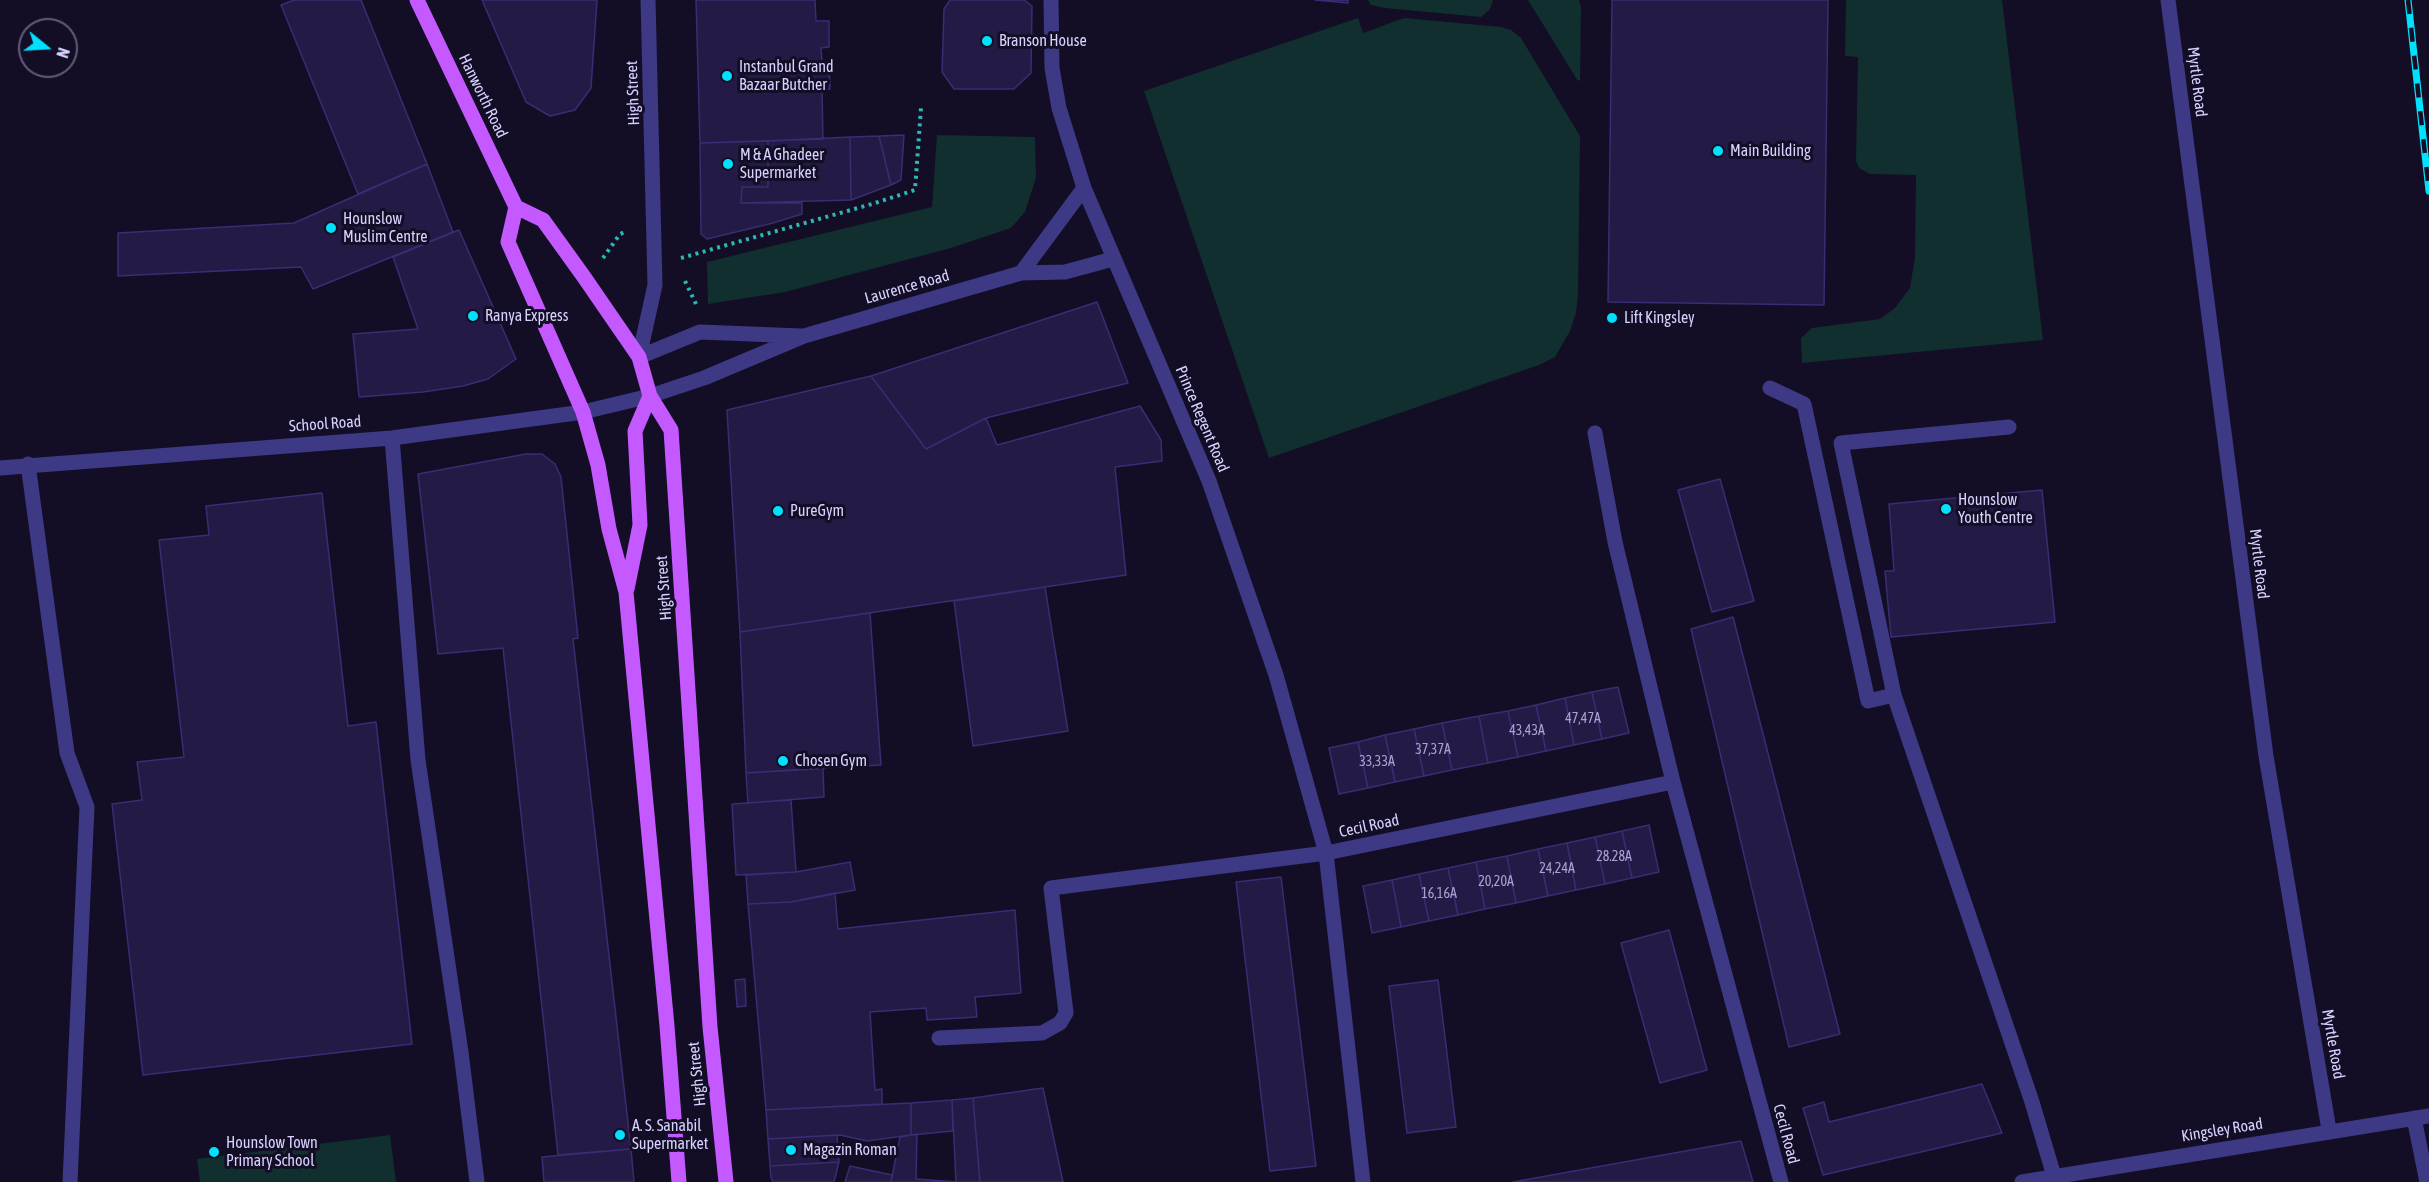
<!DOCTYPE html>
<html>
<head>
<meta charset="utf-8">
<style>
	body { margin:0 }
	#map { position:relative; width:2429px; height:1182px; overflow:hidden; background:#130e25; font-family:"Asap Condensed",sans-serif }
	canvas { display:block }
	.north { position:absolute; left:18px; top:18px; width:60px; height:60px; box-sizing:border-box; background:#130e25; border:2px solid #625c7c; border-radius:50%; rotate:108deg; font-size:16px; font-weight:700; line-height:24px; text-align:center; color:#d8d2ff }
	.north::after { content:''; display:block; margin:auto; width:21px; height:27px; background:#00e1fd; clip-path:polygon(50% 0,100% 100%,50% 72%,0 100%) }
</style>
</head>
<body>
<div id="map">
<canvas width="2429" height="1182"></canvas>
<div class="north">N</div>
</div>
<script>
const ctx = document.querySelector('canvas').getContext('2d');
ctx.lineJoin = 'round';
function fillPath(path, color) { ctx.fillStyle = color; ctx.fill(path, 'evenodd'); }
const toPath = rows => new Path2D(rows.map(r => 'M' + r).join(''));
function trace(path, color, width, dash) { ctx.strokeStyle = color; ctx.lineWidth = width; ctx.lineCap = dash ? 'butt' : 'round'; ctx.setLineDash(dash || []); ctx.stroke(path); }
function drawText(font, color, halo, rows, align = 'center') {
  ctx.font = font + ' "Asap Condensed",sans-serif'; ctx.lineWidth = 6; ctx.setLineDash([]); ctx.textBaseline = 'middle'; ctx.strokeStyle = halo; ctx.fillStyle = color; for (const [text, x, y, turn = 0] of rows) {
    ctx.save(); ctx.translate(x, y); ctx.rotate((+turn || 0) * Math.PI / 180); ctx.textAlign = isNaN(turn) ? turn : align; if (halo) ctx.strokeText(text, 0, 0); ctx.fillText(text, 0, 0); ctx.restore();
  }
}
const green = toPath([
	[1368,0,1493,0,1490,9,1481,17,1385,8,1371,5],
	[1528,0,1579,0,1581,7,1580,80,1578,81],
	[1846,0,2002,0,2043,340,1802,363,1801,338,1812,328,1880,319,1895,308,1910,288,1915,257,1916,175,1870,174,1859,168,1856,161,1858,57,1845,56],
	[1358,18,1363,33,1404,18,1501,27,1511,30,1521,38,1580,136,1578,295,1576,313,1570,331,1555,357,1539,365,1269,458,1144,91],
	[937,135,1035,137,1036,178,1025,212,1011,228,951,248,785,292,708,304,707,262,932,207],
	[390,1135,396,1182,200,1182,197,1159]
]);
const building = toPath([
	[294,0,361,0,427,164,358,194,281,5,294,0],
	[482,0,597,0,591,88,575,110,550,116,526,102,482,0],
	[696,0,815,0,816,21,829,21,829,47,821,48,822,62,829,62,830,89,822,89,823,139,700,143,696,0],
	[950,0,1024,0,1032,6,1031,73,1014,89,954,89,942,72,944,9,950,0],
	[1315,0,1348,0,1348,3,1315,0],
	[1612,0,1828,0,1824,305,1608,302,1612,0],
	[904,135,901,180,891,185,879,136,904,135],
	[879,136,891,185,851,200,850,137,879,136],
	[850,137,851,200,741,203,742,187,768,187,768,141,850,137],
	[768,141,768,187,742,187,741,203,802,203,802,214,773,223,707,239,701,234,700,143,768,141],
	[427,164,453,232,313,289,301,267,118,276,118,233,294,223,427,164],
	[459,230,516,359,488,379,463,386,423,392,359,397,353,334,418,329,393,257,459,230],
	[1097,302,1128,383,986,418,926,449,871,376,1097,302],
	[871,376,926,449,986,418,997,445,1140,406,1161,440,1162,461,1115,467,1126,575,740,632,727,410,871,376],
	[526,454,542,454,555,464,561,477,578,638,573,639,631,1149,558,1155,503,648,438,654,418,474,526,454],
	[1720,479,1754,601,1712,612,1678,490,1720,479],
	[2042,490,2055,622,1891,637,1885,571,1894,571,1889,504,2042,490],
	[322,493,348,726,376,722,412,1044,143,1075,112,804,142,800,137,762,184,757,159,540,209,535,206,506,322,493],
	[1045,587,1068,731,973,746,954,601,1045,587],
	[870,613,881,765,746,773,740,632,870,613],
	[1733,617,1840,1034,1789,1047,1691,629,1733,617],
	[1618,687,1629,733,1602,739,1592,692,1618,687],
	[1592,692,1602,739,1574,745,1565,698,1592,692],
	[1565,698,1574,745,1546,751,1536,705,1565,698],
	[1536,705,1546,751,1518,757,1508,711,1536,705],
	[1508,711,1518,757,1488,763,1479,716,1508,711],
	[1479,716,1488,763,1452,770,1442,723,1479,716],
	[1442,723,1452,770,1424,776,1414,729,1442,723],
	[1414,729,1424,776,1395,782,1385,735,1414,729],
	[1385,735,1395,782,1368,788,1358,742,1385,735],
	[1358,742,1368,788,1339,794,1329,748,1358,742],
	[823,768,824,797,748,803,746,773,823,768],
	[791,800,796,872,736,875,732,804,791,800],
	[1649,825,1659,872,1632,878,1622,831,1649,825],
	[1622,831,1632,878,1605,884,1595,837,1622,831],
	[1595,837,1605,884,1576,890,1567,843,1595,837],
	[1567,843,1576,890,1548,896,1538,849,1567,843],
	[1538,849,1548,896,1516,903,1507,856,1538,849],
	[1507,856,1516,903,1485,909,1476,862,1507,856],
	[850,862,855,890,791,902,748,904,746,875,796,872,850,862],
	[1476,862,1485,909,1458,915,1448,868,1476,862],
	[1448,868,1458,915,1429,921,1419,874,1448,868],
	[1419,874,1429,921,1401,927,1392,880,1419,874],
	[1281,877,1316,1166,1270,1171,1236,882,1281,877],
	[1392,880,1401,927,1372,933,1363,886,1392,880],
	[835,893,838,929,1015,910,1021,993,975,997,977,1017,927,1020,926,1008,870,1012,875,1090,882,1089,882,1104,766,1110,748,904,791,902,835,893],
	[1669,930,1707,1070,1660,1083,1621,943,1669,930],
	[745,979,746,1006,737,1007,735,980,745,979],
	[1438,980,1456,1127,1407,1133,1389,986,1438,980],
	[1982,1084,2002,1133,1823,1175,1803,1108,1824,1102,1829,1122,1982,1084],
	[1043,1088,1063,1182,980,1182,973,1098,1043,1088],
	[973,1098,980,1182,986,1182,956,1182,952,1100,973,1098],
	[952,1100,953,1131,911,1135,911,1103,952,1100],
	[911,1103,911,1135,867,1141,840,1135,768,1139,766,1110,911,1103],
	[917,1134,916,1179,956,1182,891,1182,900,1137,917,1134],
	[837,1135,839,1162,770,1166,768,1139,837,1135],
	[1741,1141,1753,1182,1513,1182,1741,1141],
	[631,1149,634,1182,544,1182,542,1157,631,1149],
	[839,1162,834,1182,773,1182,771,1177,770,1166,839,1162],
	[850,1166,892,1175,891,1182,845,1182,850,1166]
]);
const path = toPath([
	[603,258,620,234,625,232],
	[681,258,872,204,915,190,921,108],
	[685,281,696,304]
]);
const minor = toPath([
	[1051,0,1052,68,1059,108,1084,188,1209,481,1276,675,1326,853,1363,1182],
	[2168,0,2266,756,2329,1130],
	[1021,273,1084,188],
	[639,357,655,285,648,0],
	[639,357,700,332,801,336],
	[1770,388,1804,404,1868,701,1894,695],
	[2009,427,1841,443,1894,695,2032,1102,2054,1176],
	[1595,433,1615,542,1673,782,1781,1182],
	[392,438,418,760,461,1052,477,1182],
	[28,464,67,753,87,807,70,1182],
	[0,468,392,438,583,412,650,396,704,378,804,336,1021,273,1065,272,1113,259],
	[939,1038,1042,1033,1060,1023,1066,1013,1051,888,1326,853,1673,782],
	[2414,1118,2427,1182],
	[2022,1182,2429,1116]
]);
const major = toPath([
	[417,0,516,207,543,220,584,277,639,357,650,396,671,430,710,1027,726,1182],
	[516,207,508,242,583,412,598,465,609,529,626,592,667,1026,679,1182],
	[627,589,640,525,635,431,650,396]
]);
const rail = toPath([
	[2408,0,2429,191]
]);
const markers = [
	[987,41,6,"#00e1fd"],
	[727,76,6,"#00e1fd"],
	[1718,151,6,"#00e1fd"],
	[728,164,6,"#00e1fd"],
	[331,228,6,"#00e1fd"],
	[473,316,6,"#00e1fd"],
	[1612,318,6,"#00e1fd"],
	[1946,509,6,"#00e1fd"],
	[778,511,6,"#00e1fd"],
	[783,761,6,"#00e1fd"],
	[620,1135,6,"#00e1fd"],
	[791,1150,6,"#00e1fd"],
	[214,1152,6,"#00e1fd"]
];
const numberNames = [
	["47,47A",1583,719],
	["43,43A",1527,731],
	["37,37A",1433,750],
	["33,33A",1377,762],
	["28.28A",1614,857],
	["24,24A",1557,869],
	["20,20A",1496,882],
	["16,16A",1439,894]
];
const poiNames = [
	["Branson House",999,41],
	["Instanbul Grand",739,67],
	["Bazaar Butcher",739,85],
	["Main Building",1730,151],
	["M & A Ghadeer",740,155],
	["Supermarket",740,173],
	["Hounslow",343,219],
	["Muslim Centre",343,237],
	["Ranya Express",485,316],
	["Lift Kingsley",1624,318],
	["Hounslow",1958,500],
	["Youth Centre",1958,518],
	["PureGym",790,511],
	["Chosen Gym",795,761],
	["A. S. Sanabil",632,1126],
	["Supermarket",632,1144],
	["Hounslow Town",226,1143],
	["Primary School",226,1161],
	["Magazin Roman",803,1150]
];
const streetNames = [
	["Myrtle Road",2197,82,83],
	["High Street",633,93,-92],
	["Hanworth Road",483,96,64],
	["Laurence Road",907,287,-16],
	["Prince Regent Road",1202,419,67],
	["School Road",325,424,-4],
	["Myrtle Road",2259,564,83],
	["High Street",664,588,-94],
	["Cecil Road",1369,826,-12],
	["Myrtle Road",2333,1044,80],
	["High Street",697,1074,-96],
	["Kingsley Road",2222,1130,-9],
	["Cecil Road",1786,1134,75]
];
fillPath(green, '#112f2f');
fillPath(building, '#241a46');
trace(building, '#3b2c73', 1.5);
trace(path, '#2db8b2', 4, [3, 4.5]);
trace(minor, '#3d3985', 15);
trace(major, '#c359ff', 15);
trace(rail, '#00e1fd', 7);
trace(rail, '#130e25', 4.5, [14]);
for (const [x, y, r, color] of markers) { const dot = new Path2D(); dot.arc(x, y, r, 0, 2 * Math.PI); ctx.fillStyle = color; ctx.fill(dot); trace(dot, '#130e25', 2); }
drawText('14px', '#aba4d1', null, numberNames);
drawText('16px', '#d8d2ff', '#130e25', poiNames, 'left');
drawText('16px', '#d8d2ff', '#130e25', streetNames);
</script>
</body>
</html>
